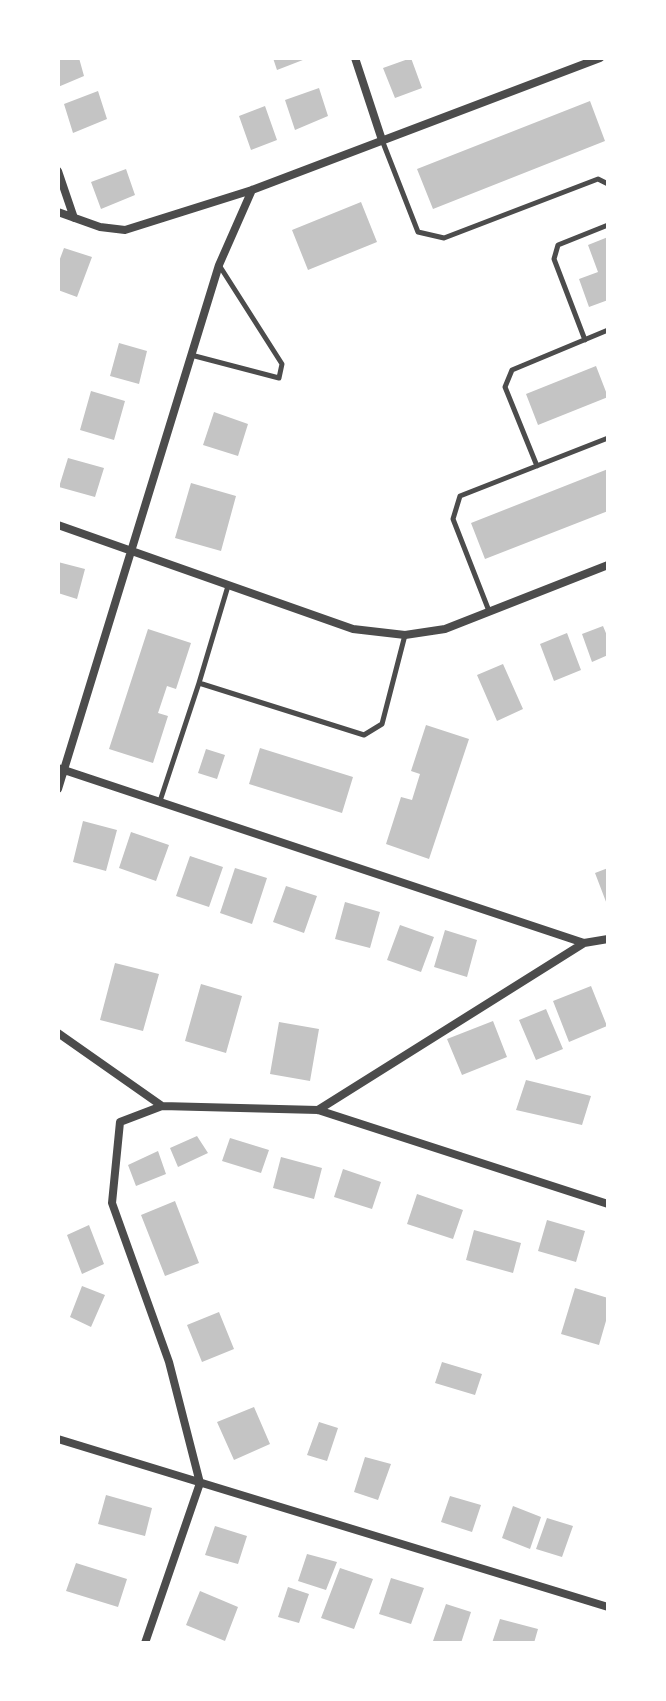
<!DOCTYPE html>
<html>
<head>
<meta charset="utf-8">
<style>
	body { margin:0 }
	#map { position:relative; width:666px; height:1701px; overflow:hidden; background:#fff; font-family:Mulish,sans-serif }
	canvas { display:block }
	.frame { position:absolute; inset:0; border:60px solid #fff; pointer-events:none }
</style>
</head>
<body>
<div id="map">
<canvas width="666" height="1701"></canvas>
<div class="frame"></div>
</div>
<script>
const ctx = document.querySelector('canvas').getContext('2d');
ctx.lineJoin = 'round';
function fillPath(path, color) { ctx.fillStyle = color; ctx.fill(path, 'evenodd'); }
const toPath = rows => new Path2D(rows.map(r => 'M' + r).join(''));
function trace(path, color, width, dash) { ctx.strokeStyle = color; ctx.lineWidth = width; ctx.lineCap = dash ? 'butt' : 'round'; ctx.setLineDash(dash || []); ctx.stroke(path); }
const building = toPath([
	[58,58,79,58,84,76,58,87],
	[273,58,308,58,277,70],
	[411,58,422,88,395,98,383,68],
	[319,88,328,116,295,130,285,100],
	[98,91,107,119,73,133,64,104],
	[590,101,605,141,433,209,417,169],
	[265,106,277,140,251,150,239,116],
	[126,169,135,195,101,209,91,182],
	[361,202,377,242,308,270,292,230],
	[608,237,608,300,589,307,579,279,598,272,588,245],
	[64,248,92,257,77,297,58,290,58,264],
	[119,343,147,351,139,384,110,376],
	[596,366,608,397,538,425,526,394],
	[91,391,125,401,114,440,80,430],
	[214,412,248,424,238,456,203,445],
	[68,458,104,468,95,497,59,487],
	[608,469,608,511,485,559,471,523],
	[191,483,236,496,221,551,175,538],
	[58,562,85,569,77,599,58,593],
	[603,626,608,638,608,655,592,662,582,634],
	[148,629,191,643,176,689,167,686,158,713,168,716,153,763,109,749],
	[567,633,581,670,554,681,540,644],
	[503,664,523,709,497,721,477,675],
	[426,725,469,739,429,859,386,844,401,797,412,800,420,774,411,771],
	[260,748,353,777,342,813,249,784],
	[206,749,225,755,217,779,198,773],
	[83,821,117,830,106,871,73,862],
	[131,832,169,845,156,881,119,868],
	[190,856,223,867,209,907,176,896],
	[235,868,267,878,252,924,220,913],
	[608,868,608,907,595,873],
	[286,886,317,896,304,933,273,922],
	[345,902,380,912,370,948,335,939],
	[400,925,434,937,421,972,387,960],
	[445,930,477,940,467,977,434,967],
	[115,963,159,974,143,1031,100,1020],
	[201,984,242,996,226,1053,185,1041],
	[591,986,607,1026,569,1042,553,1001],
	[546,1009,563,1049,536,1060,519,1020],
	[493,1021,507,1057,462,1075,447,1039],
	[279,1022,319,1029,310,1081,270,1074],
	[526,1080,591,1096,582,1125,516,1110],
	[197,1136,208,1153,178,1167,170,1148],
	[230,1138,269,1150,261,1173,222,1161],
	[158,1151,166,1174,136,1186,128,1165],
	[281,1157,322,1168,314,1199,273,1188],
	[343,1169,381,1182,372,1209,334,1197],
	[417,1194,463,1210,453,1239,407,1224],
	[175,1201,199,1263,165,1276,141,1215],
	[547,1220,585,1231,576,1262,538,1251],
	[89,1225,104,1264,82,1274,67,1235],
	[474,1230,521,1243,513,1273,466,1260],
	[82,1286,105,1295,91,1327,70,1317],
	[575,1288,608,1298,608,1314,599,1345,561,1334],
	[219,1312,234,1349,202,1362,187,1325],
	[442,1362,482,1374,475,1395,435,1383],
	[254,1407,270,1444,234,1460,217,1422],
	[319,1422,338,1428,327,1461,307,1455],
	[365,1457,391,1464,378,1500,354,1492],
	[106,1495,152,1508,145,1536,98,1524],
	[450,1496,481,1505,472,1532,441,1522],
	[513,1506,541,1517,530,1549,502,1538],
	[547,1518,573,1526,562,1557,536,1549],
	[215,1526,247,1536,238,1564,205,1555],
	[307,1554,337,1562,326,1590,298,1581],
	[76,1563,127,1579,118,1607,66,1591],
	[340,1568,373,1579,354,1629,321,1618],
	[391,1578,424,1588,411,1624,379,1614],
	[288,1587,309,1594,299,1623,278,1617],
	[200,1591,238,1607,225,1641,186,1625],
	[446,1604,471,1612,461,1643,433,1641],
	[500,1619,538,1629,534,1643,492,1643]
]);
const service = toPath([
	[382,140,418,232,444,238,598,179,608,184],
	[585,340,554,259,558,245,608,225],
	[191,355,279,378,282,364,219,265],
	[537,466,505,387,512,370,608,330],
	[228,586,199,683,364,735,382,724,405,635],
	[489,611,453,519,460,496,608,438],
	[160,801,199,683]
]);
const minor = toPath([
	[355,58,382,140],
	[58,171,74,218],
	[58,212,100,227,125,230,252,190,600,58],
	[58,525,353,629,405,635,445,629,608,565],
	[58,768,584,943],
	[58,789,219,265,252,190],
	[58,1033,162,1106,318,1110,608,1204],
	[318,1110,584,943,608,939],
	[58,1439,608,1607],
	[145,1643,200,1483,169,1362,112,1203,120,1122,162,1106]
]);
fillPath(building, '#c4c4c4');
trace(service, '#4c4c4c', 5);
trace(minor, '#4c4c4c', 8);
</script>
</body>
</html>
